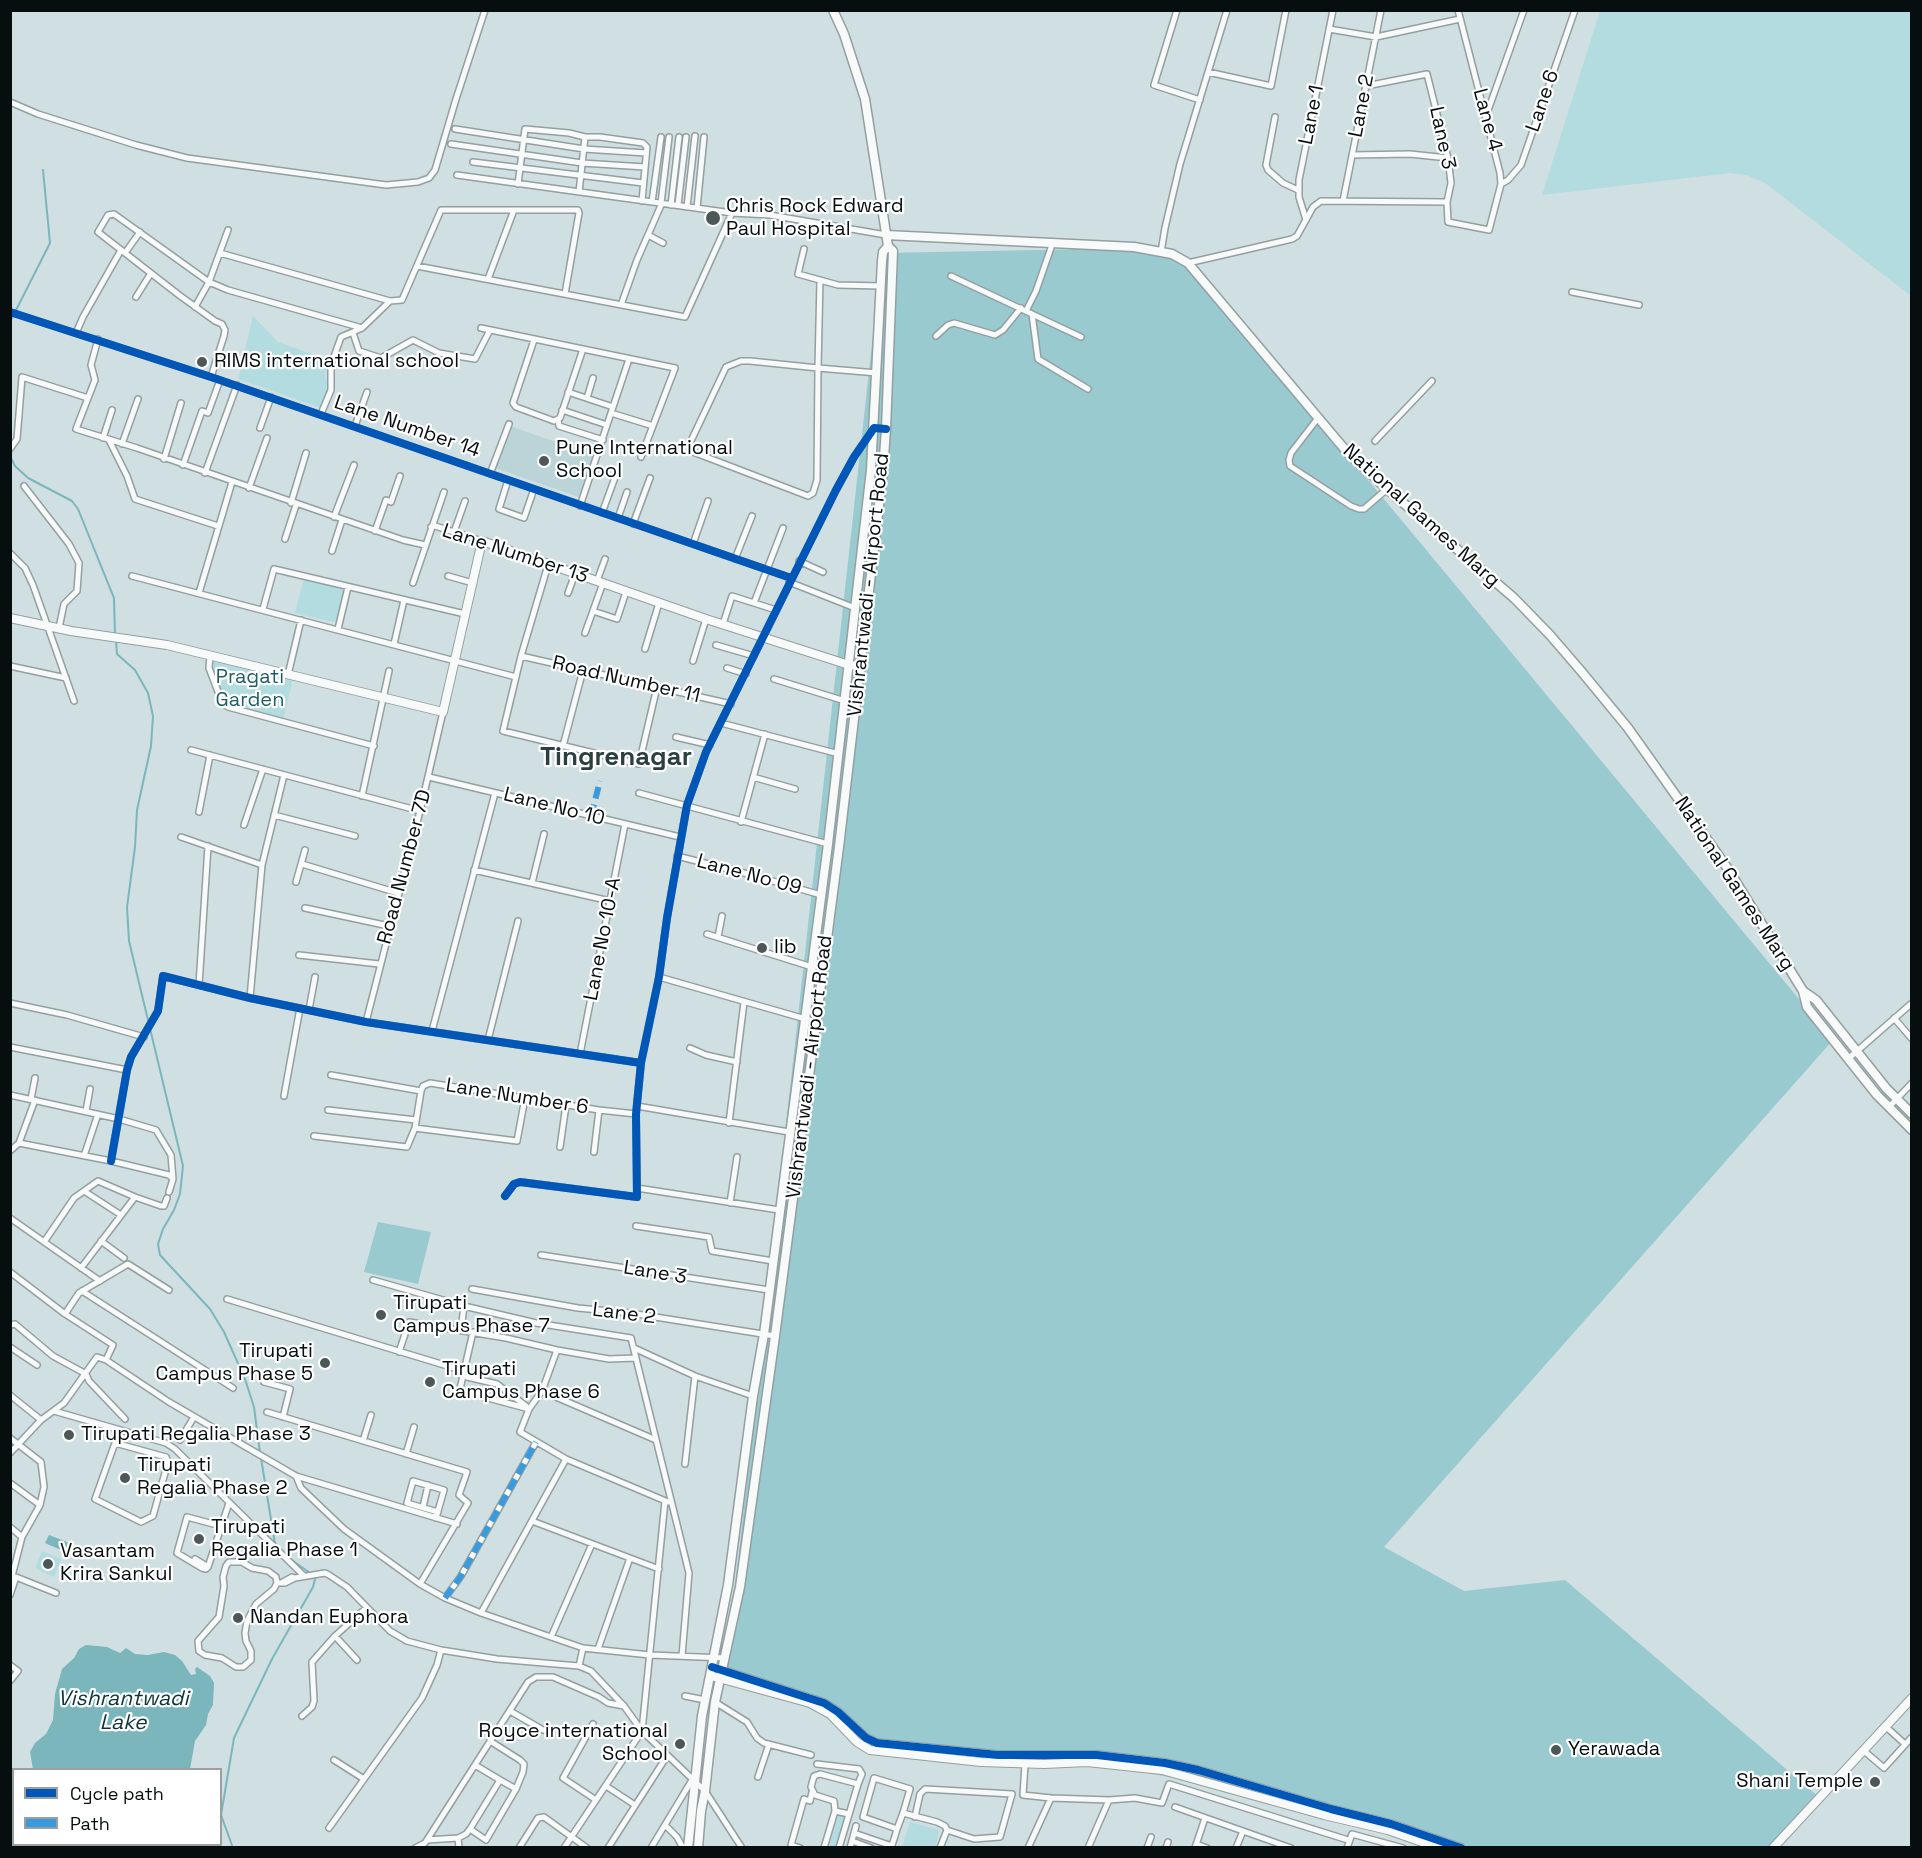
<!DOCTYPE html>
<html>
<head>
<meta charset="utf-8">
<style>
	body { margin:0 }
	#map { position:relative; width:1922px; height:1858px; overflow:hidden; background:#d0dfe1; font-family:"Space Grotesk",sans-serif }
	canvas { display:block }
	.frame { position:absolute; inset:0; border:12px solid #060e0f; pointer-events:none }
	.legend { position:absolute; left:12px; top:1768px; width:210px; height:78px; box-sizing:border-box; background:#fff; border:2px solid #9b9f9f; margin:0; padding:8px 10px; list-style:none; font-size:18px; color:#060e0f }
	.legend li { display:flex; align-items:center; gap:12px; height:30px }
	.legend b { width:30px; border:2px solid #9b9f9f }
</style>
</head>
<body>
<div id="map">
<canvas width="1922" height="1858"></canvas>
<div class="frame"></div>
<ul class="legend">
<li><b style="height:8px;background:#0057b8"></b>Cycle path</li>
<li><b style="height:8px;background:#399ade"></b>Path</li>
</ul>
</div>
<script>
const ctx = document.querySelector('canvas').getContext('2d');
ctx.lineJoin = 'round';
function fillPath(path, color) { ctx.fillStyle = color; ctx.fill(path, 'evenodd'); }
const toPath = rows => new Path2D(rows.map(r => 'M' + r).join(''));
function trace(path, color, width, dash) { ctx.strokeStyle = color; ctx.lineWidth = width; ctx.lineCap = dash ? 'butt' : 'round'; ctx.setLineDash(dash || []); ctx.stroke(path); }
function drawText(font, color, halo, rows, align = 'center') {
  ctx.font = font + ' "Space Grotesk",sans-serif'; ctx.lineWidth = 4.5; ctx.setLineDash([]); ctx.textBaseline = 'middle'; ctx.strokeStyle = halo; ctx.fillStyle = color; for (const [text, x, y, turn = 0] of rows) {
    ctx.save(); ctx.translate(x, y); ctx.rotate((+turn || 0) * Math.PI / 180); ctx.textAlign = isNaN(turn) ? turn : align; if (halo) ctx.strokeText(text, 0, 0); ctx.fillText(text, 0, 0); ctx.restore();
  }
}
const built = toPath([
	[510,426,593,455,579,497,495,468]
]);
const green = toPath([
	[1600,11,1911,11,1911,296,1765,183,1746,175,1730,173,1542,195],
	[253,316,278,342,329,360,325,376,329,387,321,408,238,379],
	[304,579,342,588,344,592,337,620,333,622,295,613],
	[210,657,293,678,283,721,228,707,223,701,210,668],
	[42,1551,61,1559,54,1577,35,1568],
	[840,1809,852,1813,842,1847,829,1848],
	[910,1822,939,1830,936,1847,902,1847]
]);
const forest = toPath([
	[1143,248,1188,263,1833,1040,1384,1547,1464,1591,1565,1580,1820,1798,1774,1847,1445,1847,1389,1822,1085,1760,870,1750,837,1715,726,1670,882,253],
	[378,1222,431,1232,418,1284,364,1272]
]);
const water = toPath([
	[49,1535,72,1544,68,1553,45,1543],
	[86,1645,107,1647,120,1653,126,1648,135,1654,148,1655,164,1652,175,1655,182,1661,191,1675,196,1674,195,1669,197,1667,210,1676,214,1683,213,1705,208,1714,206,1725,195,1741,190,1769,33,1769,30,1752,35,1743,46,1734,53,1720,55,1694,62,1669,74,1658,79,1649],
	[212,1845,213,1847,56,1848,56,1845]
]);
const stream = toPath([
	[10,322,50,243,43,170],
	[10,456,15,466,28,478,72,501,78,509,114,598,115,635],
	[116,641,117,654,135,670,148,693,153,716,151,746,137,810,135,847,127,907,129,941,183,1166,180,1194,174,1210,163,1229,158,1244,160,1255,210,1309,224,1332,245,1379,254,1407,260,1453],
	[261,1458,275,1544],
	[233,1848,221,1815,234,1738,272,1659,313,1587,315,1579,310,1573,289,1558]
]);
const street = toPath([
	[1177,10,1154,85,1200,100],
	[1329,29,1376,37,1460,19],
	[1208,72,1271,86,1286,10],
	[1366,86,1427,74,1448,158,1451,183,1447,202,1448,222,1489,230,1501,184,1500,173,1458,10],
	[10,102,38,114,136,145,187,158,386,185,418,182,429,178,435,170,456,99,485,10],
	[1486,116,1524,10],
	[1275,117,1266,165,1268,170,1283,183,1298,190],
	[455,129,584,149,646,153],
	[451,144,582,163,645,167],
	[1352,155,1410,154,1448,158],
	[473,162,643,183],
	[457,175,732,213,770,215,886,235],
	[518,184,525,129,569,133,585,137,600,137,643,143,647,147,642,201],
	[1501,184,1508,180,1521,165,1575,10],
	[579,192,585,137],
	[1343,201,1381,10],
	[652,202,661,137],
	[661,203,669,137],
	[671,205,679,137],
	[678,205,686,137],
	[687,207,695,136],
	[697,208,704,137],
	[1306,220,1299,197,1299,180,1333,10],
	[648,235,663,243],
	[804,249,798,274,838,285,881,286],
	[1161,252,1165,228,1180,164,1227,10],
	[125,253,140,232],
	[220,253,390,301],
	[1188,263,1292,239,1297,236,1313,207,1321,201,1447,202],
	[417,266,685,317,732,213],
	[951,276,1081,337],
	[488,279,514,210],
	[820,280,818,368,817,480,813,493,808,496,693,452,690,443,726,367,741,361,750,361,818,368,877,373],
	[1572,292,1639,305],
	[136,297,151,273],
	[621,305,637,260,662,203],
	[195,307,209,282,228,230],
	[1026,311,1036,291,1053,242],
	[10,312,211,377,791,578],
	[1032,314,1038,359,1088,389],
	[481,328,675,368,641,457],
	[76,333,83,317,121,250],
	[353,333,359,351,381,358,413,340,439,353,475,359,490,330],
	[936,336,948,325,954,323,995,335,1003,330,1021,308],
	[98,339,91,365,95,380,76,429,137,448,403,540,425,545],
	[534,340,513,403,516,407,554,421,560,418,583,349],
	[211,377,224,336,225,330,222,324,215,321,179,295,98,232,108,215,114,214,209,282,228,290,362,328],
	[568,392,613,407],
	[587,398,593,378],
	[562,410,607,425],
	[611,413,653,426],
	[321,414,331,390,331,365,341,337,362,328,390,301,402,300,441,210,578,210,579,213,565,294],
	[1318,418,1291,453,1289,460,1290,466,1351,506,1359,509,1364,509,1387,489],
	[558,420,559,426,603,440],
	[355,426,367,392],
	[260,428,271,397],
	[103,438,112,410],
	[109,440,127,476,135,499,218,526],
	[1375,441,1432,381],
	[122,444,138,399],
	[10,449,17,439,22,377,88,398],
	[164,459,181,403],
	[183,465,202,411,208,413,220,380],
	[205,473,237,385],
	[490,474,509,424],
	[508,480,499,509,524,518,534,489],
	[24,486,69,544,79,563,77,591,64,604,59,628],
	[249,488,267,438],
	[291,503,306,453],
	[580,506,629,359],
	[602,513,617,472],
	[334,517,354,465],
	[618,518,627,492],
	[633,524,650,478],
	[431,527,435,526,482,541],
	[375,531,386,500,391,502,400,476],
	[454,532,465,501],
	[285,539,296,505],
	[693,544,708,501],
	[332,551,342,520],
	[10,553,25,568,33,585,74,701],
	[735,559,752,516],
	[799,561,823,572],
	[548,565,521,656,503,731,639,764,657,687],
	[132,576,516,677],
	[448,576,473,583],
	[597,581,605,559],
	[789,582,855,608],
	[413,583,444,492],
	[199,593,232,482],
	[568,593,575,574],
	[754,603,783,528],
	[263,609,274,569,465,614],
	[593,611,617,619,626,592],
	[723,624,732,596,776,610],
	[338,629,348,587],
	[585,633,603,583],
	[394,644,404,600],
	[716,645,754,656],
	[645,649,659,603],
	[210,656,209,668,222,702,228,707,374,746],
	[521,656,731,704],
	[693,661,706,619],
	[10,666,66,678],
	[727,668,746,674],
	[288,675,301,620],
	[774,679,845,701],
	[721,723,839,754],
	[676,737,710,745],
	[563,746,583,670],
	[191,750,420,811],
	[429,777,680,837],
	[753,777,795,789],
	[639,793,828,844],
	[362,796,389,671],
	[199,812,210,755],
	[274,815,355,836],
	[741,822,765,734],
	[244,825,263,769],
	[181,837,262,865],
	[677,856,752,875,821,895],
	[302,864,398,893],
	[474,870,610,901],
	[296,882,305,850],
	[532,883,544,834],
	[305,908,389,926],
	[707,934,812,967],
	[718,937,722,916],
	[299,955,379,964],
	[659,977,816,1022],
	[199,985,208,846],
	[250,998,262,865,284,775],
	[10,1003,67,1015,144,1037],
	[309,1010,315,977],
	[1894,1018,1912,1039],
	[366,1022,420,811,443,712],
	[432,1031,495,793],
	[488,1040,518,921],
	[10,1047,127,1070],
	[690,1048,706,1055,737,1062],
	[580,1054,625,824],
	[1848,1059,1912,1003],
	[331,1075,421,1091,423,1086,430,1083,599,1110,636,1114],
	[10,1095,119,1119,156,1130,171,1155,173,1179],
	[284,1096,300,1008],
	[31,1099,35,1078],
	[637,1106,789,1132],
	[1889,1107,1912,1083],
	[328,1110,416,1120],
	[86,1111,90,1089],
	[729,1123,744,1002],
	[415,1128,517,1141,525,1098],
	[314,1136,407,1147,415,1128,421,1091],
	[19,1143,111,1161,169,1175,173,1179,169,1192],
	[560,1147,566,1105],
	[10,1151,19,1143,35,1100],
	[594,1152,599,1110],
	[84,1156,98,1114],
	[111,1161,127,1070,131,1057,158,1011,163,976,250,998,366,1022,641,1063],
	[637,1188,779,1210],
	[84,1191,121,1215],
	[505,1196,514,1184,520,1182,637,1197,636,1114,641,1063,659,977,667,918,687,805,706,752,836,490,854,457,874,428,886,429],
	[135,1197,161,1206,164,1206,167,1198],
	[730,1203,737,1157],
	[10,1218,100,1281],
	[636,1226,709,1237,712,1251,773,1261],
	[101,1241,124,1258],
	[44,1242,74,1198,98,1181,135,1197,81,1268],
	[541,1255,769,1290],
	[10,1272,65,1314,113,1345,106,1360],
	[373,1280,464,1306,536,1323,631,1338,689,1573,682,1656],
	[472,1289,578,1308,630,1313,775,1336],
	[82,1291,233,1388],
	[227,1299,464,1371,460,1389,462,1391,529,1409],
	[65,1314,79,1293,128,1264,169,1290],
	[10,1325,15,1324,53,1356,86,1374,89,1381,125,1419],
	[461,1330,464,1306],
	[10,1347,37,1365],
	[634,1348,695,1376,753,1396],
	[557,1350,542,1391,529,1409,520,1432,566,1459,668,1502],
	[399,1352,409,1322,506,1338,557,1350,609,1359,636,1358],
	[464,1371,473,1332],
	[463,1376,497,1384,526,1406],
	[264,1382,290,1389,283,1417],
	[542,1391,656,1440],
	[10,1395,41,1420],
	[54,1411,166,1443,175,1449,303,1575],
	[267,1412,467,1472,459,1495,468,1503,420,1584],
	[10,1438,41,1462,44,1487,40,1505,22,1537,10,1584],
	[180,1440,194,1417],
	[363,1441,371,1415],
	[115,1443,166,1457,168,1462,153,1516,141,1522,95,1499,115,1443],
	[10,1453,41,1420,64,1403,97,1357,106,1360,169,1402,296,1476,457,1524],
	[406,1454,414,1427],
	[685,1464,695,1376],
	[296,1476,301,1488,344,1529,420,1584,445,1598,481,1613,583,1648,650,1655,725,1658],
	[10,1483,40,1505],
	[423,1507,428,1485],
	[436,1518,444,1490,413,1481,407,1503,438,1512],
	[532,1521,659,1569],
	[221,1526,187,1517,177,1553,202,1568,206,1569,208,1567,229,1503],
	[10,1527,22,1537],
	[195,1559,208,1567],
	[295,1578,325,1573,329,1575,347,1587,390,1631,407,1641,441,1650,497,1659,579,1666,591,1671,624,1706,642,1731,705,1791,742,1848],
	[277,1583,276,1577,268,1571,252,1568,242,1562,229,1562,226,1566,223,1577,224,1586,219,1617,198,1641,199,1651,205,1655,222,1658,236,1667,243,1667,251,1660,251,1651,246,1641,245,1633,247,1621,256,1604,274,1589,277,1583,285,1583,295,1578,292,1577,283,1582],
	[10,1595,16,1577,56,1593],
	[445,1598,461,1576,536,1442],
	[481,1613,566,1459],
	[335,1636,357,1660],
	[551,1637,592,1544],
	[598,1649,630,1558],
	[10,1665,18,1671,10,1681],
	[579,1666,583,1648],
	[685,1696,705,1700],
	[715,1702,747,1722,757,1738,764,1743,811,1755],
	[510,1711,543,1730],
	[302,1716,312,1707,314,1701,312,1662,335,1636,366,1608],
	[593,1724,563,1778,596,1800],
	[1885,1726,1905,1744],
	[1863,1750,1884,1768,1912,1737],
	[334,1760,364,1779],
	[817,1764,859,1769,862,1774,858,1784],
	[1025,1764,1023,1795,1051,1798,1109,1800,1135,1798,1162,1803,1169,1784,1348,1840],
	[758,1777,769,1744],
	[500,1780,516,1789],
	[606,1786,635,1805],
	[1175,1807,1291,1848],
	[903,1813,937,1822,945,1826,947,1830],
	[915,1817,920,1794,925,1789,1012,1794,1000,1837,974,1839,947,1830,940,1848],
	[665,1825,677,1837,683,1848],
	[329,1828,422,1698,437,1665,441,1650],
	[470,1829,486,1840,516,1789,523,1772,524,1764,520,1760,490,1741],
	[854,1833,892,1846],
	[458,1838,459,1848],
	[427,1840,458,1838,466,1834,470,1829,500,1780,475,1765],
	[852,1841,871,1848],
	[1196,1844,1207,1848],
	[415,1848,425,1843,528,1682,536,1677,553,1677,599,1697,608,1703,624,1706],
	[519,1848,538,1818,544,1817,587,1848],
	[564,1848,642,1731,665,1501],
	[608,1848,667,1756],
	[651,1848,692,1780],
	[800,1848,791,1845,804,1799,810,1801,812,1792],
	[824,1848,835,1811],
	[839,1848,858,1784,820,1774,814,1776,811,1787,815,1795,834,1801,835,1811,849,1814],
	[850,1848,856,1826],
	[891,1848,895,1836,897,1829,903,1813,910,1789,874,1778,863,1817,897,1829],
	[1028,1848,1051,1798],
	[1088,1848,1109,1800],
	[1147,1848,1151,1837],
	[1166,1848,1168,1842],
	[1195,1848,1205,1818],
	[1236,1848,1243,1831],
	[1347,1848,1352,1834,1403,1848]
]);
const secondary = toPath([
	[10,618,71,631,167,645,443,712,482,541,706,619,849,665,860,666],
	[712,1667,824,1703,838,1712,866,1738,877,1743,998,1755,1097,1755,1165,1763,1198,1770,1331,1809,1391,1824,1461,1848],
	[715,1677,810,1703,830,1714,857,1742,870,1750,981,1762,1044,1764,1087,1762,1162,1770,1324,1815,1388,1830,1439,1848],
	[1773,1848,1912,1698]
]);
const primary = toPath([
	[886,235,1134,247,1172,254,1188,263,1347,452,1387,489,1514,598,1550,635,1581,671,1628,728,1728,869,1803,991,1807,1007,1877,1095,1912,1130],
	[1803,991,1816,1000,1886,1088,1912,1114],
	[688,1848,702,1716,728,1585,753,1396,764,1334,828,844,871,470,882,261,883,252,888,246],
	[698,1848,701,1811,705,1791,715,1702,740,1587,775,1336,839,847,883,471,886,429,893,251,888,246,865,99,844,34,833,10]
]);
const quiet = toPath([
	[591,816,600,781],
	[445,1598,461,1576,536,1442]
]);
const cycleway = toPath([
	[10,312,211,377,791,578],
	[111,1161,127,1070,131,1057,158,1011,163,976,250,998,366,1022,641,1063],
	[505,1196,514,1184,520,1182,637,1197,636,1114,641,1063,659,977,667,918,687,805,706,752,836,490,854,457,874,428,886,429],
	[712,1667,824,1703,838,1712,866,1738,877,1743,998,1755,1097,1755,1165,1763,1198,1770,1331,1809,1391,1824,1461,1848]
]);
const markers = [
	[713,218,8,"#4d5758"],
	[202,362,6,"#4d5758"],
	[544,461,6,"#4d5758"],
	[762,948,6,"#4d5758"],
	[381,1315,6,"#4d5758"],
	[325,1363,6,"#4d5758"],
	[430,1382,6,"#4d5758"],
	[69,1435,6,"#4d5758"],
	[125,1478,6,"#4d5758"],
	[199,1539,6,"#4d5758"],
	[48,1564,6,"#4d5758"],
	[238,1618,6,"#4d5758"],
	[680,1744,6,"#4d5758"],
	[1556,1750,6,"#4d5758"],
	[1875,1782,6,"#4d5758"]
];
const streetNames = [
	["Lane 6",1543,101,-71],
	["Lane 2",1362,106,-79],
	["Lane 1",1312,115,-79],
	["Lane 4",1487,120,75],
	["Lane 3",1442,138,78],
	["Lane Number 14",407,427,19],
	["National Games Marg",1421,516,42],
	["Lane Number 13",515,554,18],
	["Vishrantwadi - Airport Road",869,585,-84],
	["Road Number 11",626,680,13],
	["Lane No 10",554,807,14],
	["Road Number 7D",405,867,-75],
	["Lane No 09",749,875,15],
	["National Games Marg",1734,884,57],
	["Lane No 10-A",603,939,-79],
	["Vishrantwadi - Airport Road",810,1067,-83],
	["Lane Number 6",517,1097,9],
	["Lane 3",655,1273,9],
	["Lane 2",624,1314,7]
];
const poiNames = [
	["Chris Rock Edward",726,207],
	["Paul Hospital",726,230],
	["RIMS international school",214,362],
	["Pune International",556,449],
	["School",556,472],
	["lib",774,948],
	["Tirupati",393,1304],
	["Campus Phase 7",393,1327],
	["Tirupati",313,1352,"right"],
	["Campus Phase 5",313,1375,"right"],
	["Tirupati",442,1370],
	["Campus Phase 6",442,1393],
	["Tirupati Regalia Phase 3",81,1435],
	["Tirupati",137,1466],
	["Regalia Phase 2",137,1489],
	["Tirupati",211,1528],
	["Regalia Phase 1",211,1551],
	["Vasantam",60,1552],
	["Krira Sankul",60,1575],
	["Nandan Euphora",250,1618],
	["Royce international",668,1732,"right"],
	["School",668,1755,"right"],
	["Yerawada",1568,1750],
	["Shani Temple",1863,1782,"right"]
];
const parkNames = [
	["Pragati",250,678],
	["Garden",250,701]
];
const waterNames = [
	["Vishrantwadi",123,1699],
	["Lake",123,1723]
];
const districtNames = [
	["Tingrenagar",616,758]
];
fillPath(built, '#bad4d7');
fillPath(green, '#b3dce0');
fillPath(forest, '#98cacf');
fillPath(water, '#7bb6bc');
trace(stream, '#7bb6bc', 2);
trace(street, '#939fa0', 8);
trace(secondary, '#939fa0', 10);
trace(primary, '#939fa0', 11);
trace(street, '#f8fafa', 5);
trace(secondary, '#f8fafa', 8);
trace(primary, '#f8fafa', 8);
trace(quiet, '#399ade', 6, [12, 6]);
trace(cycleway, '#0057b8', 8);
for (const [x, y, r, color] of markers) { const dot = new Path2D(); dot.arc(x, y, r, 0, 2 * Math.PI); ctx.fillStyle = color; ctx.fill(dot); trace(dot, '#fff', 2); }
drawText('20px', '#060e0f', '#fff', streetNames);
drawText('20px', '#060e0f', '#fff', poiNames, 'left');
drawText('20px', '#1d5f65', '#fff', parkNames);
drawText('italic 21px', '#0c3437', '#fff', waterNames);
drawText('bold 26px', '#2a3f41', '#fff', districtNames);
</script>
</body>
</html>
